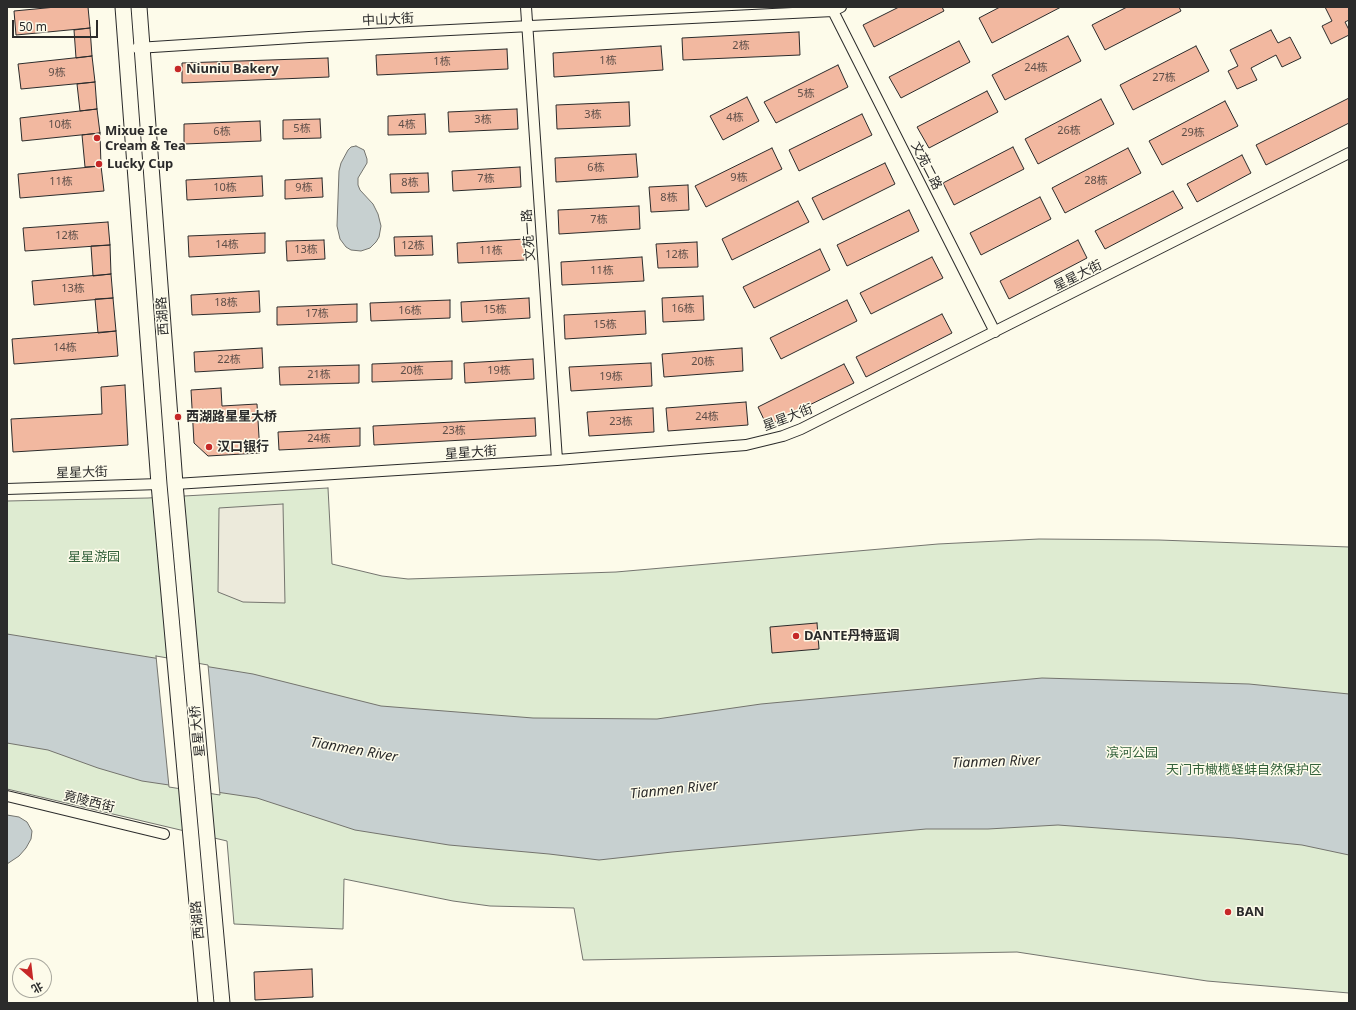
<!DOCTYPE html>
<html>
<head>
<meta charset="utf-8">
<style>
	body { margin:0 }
	#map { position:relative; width:1356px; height:1010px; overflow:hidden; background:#fdfbea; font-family:"Noto Sans","Noto Sans SC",sans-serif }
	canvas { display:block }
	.frame { position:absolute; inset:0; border:8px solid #2b2b2b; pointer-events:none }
	.north { position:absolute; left:12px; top:958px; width:40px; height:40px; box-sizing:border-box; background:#fdfbea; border:1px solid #a9a89e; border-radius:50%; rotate:152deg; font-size:11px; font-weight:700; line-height:16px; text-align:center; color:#2b2b2b }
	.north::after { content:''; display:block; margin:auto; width:14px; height:18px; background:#c62828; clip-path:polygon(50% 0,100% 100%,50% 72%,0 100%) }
	.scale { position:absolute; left:12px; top:20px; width:86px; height:18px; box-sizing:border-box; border:2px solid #2b2b2b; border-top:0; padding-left:5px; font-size:12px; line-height:14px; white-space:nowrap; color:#2b2b2b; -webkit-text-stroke:3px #fdfbea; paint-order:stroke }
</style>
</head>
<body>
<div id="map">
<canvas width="1356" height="1010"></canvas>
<div class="frame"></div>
<div class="north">北</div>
<div class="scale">50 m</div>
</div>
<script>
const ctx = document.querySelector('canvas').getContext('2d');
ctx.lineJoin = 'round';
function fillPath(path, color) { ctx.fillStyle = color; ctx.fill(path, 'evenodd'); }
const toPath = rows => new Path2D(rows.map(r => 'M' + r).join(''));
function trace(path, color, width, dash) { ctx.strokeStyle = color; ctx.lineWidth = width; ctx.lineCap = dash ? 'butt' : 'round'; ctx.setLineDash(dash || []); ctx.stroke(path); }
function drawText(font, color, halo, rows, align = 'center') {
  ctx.font = font + ' "Noto Sans","Noto Sans SC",sans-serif'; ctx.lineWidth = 3; ctx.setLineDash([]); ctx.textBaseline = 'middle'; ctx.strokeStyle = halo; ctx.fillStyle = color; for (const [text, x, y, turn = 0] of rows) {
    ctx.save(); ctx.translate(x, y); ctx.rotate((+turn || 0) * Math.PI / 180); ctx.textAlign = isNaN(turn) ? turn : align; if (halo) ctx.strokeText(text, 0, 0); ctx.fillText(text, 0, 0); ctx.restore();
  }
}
const green = toPath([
	[328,488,332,564,382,576,408,579,616,572,938,544,1039,539,1159,540,1349,547,1349,993,1207,981,1017,952,583,960,574,908,490,906,453,901,344,879,343,929,234,924,227,841,7,789,7,501,148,498,328,488]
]);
const parking = toPath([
	[283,504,285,603,243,602,218,592,219,508,283,504]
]);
const water = toPath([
	[356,146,364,150,367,159,367,163,358,178,358,185,360,190,373,204,378,214,381,226,379,237,376,242,370,248,361,251,351,250,346,247,340,239,337,226,339,171,341,163,348,150,351,147,356,146],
	[7,634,253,674,381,706,533,718,657,719,761,704,1042,678,1249,684,1349,694,1349,855,1302,845,1234,838,1058,825,988,829,926,829,672,852,599,860,549,854,449,845,355,830,257,798,142,781,98,768,48,750,7,743,7,634],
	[7,815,19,817,27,822,32,831,31,839,26,848,19,856,7,864,7,815]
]);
const pier = toPath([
	[156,656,208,665,220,795,169,787,156,656]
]);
const building = toPath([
	[56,7,88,7,90,28,16,35,14,11,56,7],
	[899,7,942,7,944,11,874,47,863,25,899,7],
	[1000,7,1061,7,992,43,979,18,1000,7],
	[1127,7,1179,7,1181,11,1105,50,1092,25,1127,7],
	[1325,7,1349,7,1349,20,1345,22,1349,30,1349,35,1331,44,1322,26,1332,21,1325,7],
	[90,28,92,56,76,58,74,30,90,28],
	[1271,30,1278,43,1290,37,1301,58,1282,67,1276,55,1251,68,1257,80,1237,89,1228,71,1238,66,1230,50,1271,30],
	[799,32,800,55,683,60,682,38,799,32],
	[1068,36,1081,61,1005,100,992,75,1068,36],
	[959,41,970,62,901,98,889,77,959,41],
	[661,46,663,70,554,77,553,53,661,46],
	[1196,46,1209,71,1133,110,1120,85,1196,46],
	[507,49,508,69,377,75,376,55,507,49],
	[92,56,95,82,21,89,18,64,92,56],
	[328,58,329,77,182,83,182,63,328,58],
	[838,65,848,87,776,123,764,102,838,65],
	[95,82,97,109,80,111,77,84,95,82],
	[987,91,998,112,929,148,917,127,987,91],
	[747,97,759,121,723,140,710,116,747,97],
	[1349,98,1349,123,1266,165,1256,145,1349,98],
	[1101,99,1114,124,1038,164,1025,139,1101,99],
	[1225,101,1238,126,1162,165,1149,141,1225,101],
	[629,102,630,126,557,129,556,105,629,102],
	[97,109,100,133,22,141,20,118,97,109],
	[517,109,518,129,449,132,448,112,517,109],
	[425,114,426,134,388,135,388,116,425,114],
	[862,114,872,135,799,171,789,150,862,114],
	[320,119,321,138,283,139,283,120,320,119],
	[260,121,261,141,184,144,184,124,260,121],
	[100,133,101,166,85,167,82,135,100,133],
	[1013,147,1024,169,954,205,943,183,1013,147],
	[772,148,782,169,706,207,695,186,772,148],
	[1128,148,1141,173,1065,213,1052,188,1128,148],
	[636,154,638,177,556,182,555,158,636,154],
	[1242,155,1251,173,1197,202,1187,184,1242,155],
	[885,163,895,184,823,220,812,198,885,163],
	[101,166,104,191,20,198,18,174,101,166],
	[520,167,521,187,453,191,452,171,520,167],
	[428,173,429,192,391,193,390,174,428,173],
	[262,176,263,196,187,200,186,180,262,176],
	[322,178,323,197,285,199,285,180,322,178],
	[688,185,689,210,651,212,649,187,688,185],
	[1173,191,1183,208,1105,249,1095,231,1173,191],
	[1040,197,1051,219,981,255,970,233,1040,197],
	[798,201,809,222,732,260,722,239,798,201],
	[639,206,640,229,559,234,558,210,639,206],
	[909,210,919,231,847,266,837,245,909,210],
	[108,222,110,245,25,251,23,228,108,222],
	[265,233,265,253,189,257,188,236,265,233],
	[432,236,433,255,395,256,394,237,432,236],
	[525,239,526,260,458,263,457,243,525,239],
	[324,240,325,259,287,261,286,241,324,240],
	[1078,240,1087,258,1009,299,1000,281,1078,240],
	[697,242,698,267,658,268,656,244,697,242],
	[110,245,111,274,93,276,91,246,110,245],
	[820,249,830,270,754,308,743,287,820,249],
	[642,257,644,281,562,285,561,262,642,257],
	[932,257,943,278,871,314,860,293,932,257],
	[111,274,113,298,34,305,32,281,111,274],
	[259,291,260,312,192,315,191,295,259,291],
	[703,296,704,320,663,322,662,298,703,296],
	[113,298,116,331,98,333,95,299,113,298],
	[529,298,530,318,462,322,461,302,529,298],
	[450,300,450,318,371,321,370,303,450,300],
	[847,300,857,321,781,359,770,338,847,300],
	[357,304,357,322,277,325,277,307,357,304],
	[645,311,646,334,565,339,564,315,645,311],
	[942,314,952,333,866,377,856,357,942,314],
	[116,331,118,356,14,364,12,339,116,331],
	[262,348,263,368,195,372,194,352,262,348],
	[742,348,743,371,664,377,662,354,742,348],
	[533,359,534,379,465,383,464,363,533,359],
	[452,361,452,379,372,382,372,364,452,361],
	[651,363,652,386,571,391,569,367,651,363],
	[844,364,854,383,767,426,758,407,844,364],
	[359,365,359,383,280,385,279,367,359,365],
	[125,385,128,445,13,452,11,419,102,414,101,387,125,385],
	[221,388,222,406,257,404,260,453,208,456,194,443,191,390,221,388],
	[746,402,748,425,668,431,666,408,746,402],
	[653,408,654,432,589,436,587,412,653,408],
	[535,418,536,436,374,445,373,426,535,418],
	[360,428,360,446,279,450,278,432,360,428],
	[817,623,819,649,772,653,770,627,817,623],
	[312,969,313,997,255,1000,254,972,312,969]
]);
const minor = toPath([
	[526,7,557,460],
	[833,11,995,332],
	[137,48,309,37,833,11,841,7],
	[175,484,557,460,746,445,783,436,801,429,1349,153],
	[7,489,159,484],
	[7,796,164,834]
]);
const secondary = toPath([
	[123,7,159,484,206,1003],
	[139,7,175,484,222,1003]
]);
const markers = [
	[178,69,4,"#c62828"],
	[97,138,4,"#c62828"],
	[99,164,4,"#c62828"],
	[178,417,4,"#c62828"],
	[209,447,4,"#c62828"],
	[796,636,4,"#c62828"],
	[1228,912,4,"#c62828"]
];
const numberNames = [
	["2栋",741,46],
	["1栋",608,61],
	["1栋",442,62],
	["24栋",1036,68],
	["9栋",57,73],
	["27栋",1164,78],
	["5栋",806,94],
	["3栋",593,115],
	["4栋",735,118],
	["3栋",483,120],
	["10栋",60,125],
	["4栋",407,125],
	["5栋",302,129],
	["26栋",1069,131],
	["6栋",222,132],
	["29栋",1193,133],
	["6栋",596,168],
	["9栋",739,178],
	["7栋",486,179],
	["28栋",1096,181],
	["11栋",61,182],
	["8栋",410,183],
	["10栋",225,188],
	["9栋",304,188],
	["8栋",669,198],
	["7栋",599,220],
	["12栋",67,236],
	["14栋",227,245],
	["12栋",413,246],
	["13栋",306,250],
	["11栋",491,251],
	["12栋",677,255],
	["11栋",602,271],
	["13栋",73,289],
	["18栋",226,303],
	["16栋",683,309],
	["15栋",495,310],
	["16栋",410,311],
	["17栋",317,314],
	["15栋",605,325],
	["14栋",65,348],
	["22栋",229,360],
	["20栋",703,362],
	["20栋",412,371],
	["19栋",499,371],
	["21栋",319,375],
	["19栋",611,377],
	["24栋",707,417],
	["23栋",621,422],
	["23栋",454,431],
	["24栋",319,439]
];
const streetNames = [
	["中山大街",388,20,-3],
	["文苑二路",926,166,63],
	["文苑一路",529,235,-94],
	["星星大街",1078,276,-27],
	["西湖路",163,316,-94],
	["星星大街",788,418,-21],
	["星星大街",471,453,-4],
	["星星大街",82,473,-2],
	["星星大桥",198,731,-96],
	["竟陵西街",89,802,14],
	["西湖路",198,920,-95]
];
const poiNames = [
	["Niuniu Bakery",186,69],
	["Mixue Ice",105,131],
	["Cream & Tea",105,146],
	["Lucky Cup",107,164],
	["西湖路星星大桥",186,417],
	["汉口银行",217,447],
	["DANTE丹特蓝调",804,636],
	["BAN",1236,912]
];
const parkNames = [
	["星星游园",94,557],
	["滨河公园",1132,753],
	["天门市橄榄蛏蚌自然保护区",1244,770]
];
const waterNames = [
	["Tianmen River",354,750,10],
	["Tianmen River",996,762,-2],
	["Tianmen River",674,790,-6]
];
fillPath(green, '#deebd1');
trace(green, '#74746e', 1);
fillPath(parking, '#eceadb');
trace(parking, '#74746e', 1);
fillPath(water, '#c7d0d0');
trace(water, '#74746e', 1);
fillPath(pier, '#fdfbea');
trace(pier, '#74746e', 1);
fillPath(building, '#f2b8a0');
trace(building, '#2b2b2b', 1);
trace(minor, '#2b2b2b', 12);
trace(secondary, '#2b2b2b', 17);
trace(minor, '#fdfbea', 10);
trace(secondary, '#fdfbea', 15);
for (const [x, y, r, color] of markers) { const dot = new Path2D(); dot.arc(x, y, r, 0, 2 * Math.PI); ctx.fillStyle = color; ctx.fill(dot); trace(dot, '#fdfbea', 1.5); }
drawText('11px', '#5d4e48', null, numberNames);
drawText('13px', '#2b2b2b', '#fdfbea', streetNames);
drawText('bold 13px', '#2b2b2b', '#fdfbea', poiNames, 'left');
drawText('13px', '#34623c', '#fdfbea', parkNames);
drawText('italic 14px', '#2b2b2b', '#fdfbea', waterNames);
</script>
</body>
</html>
